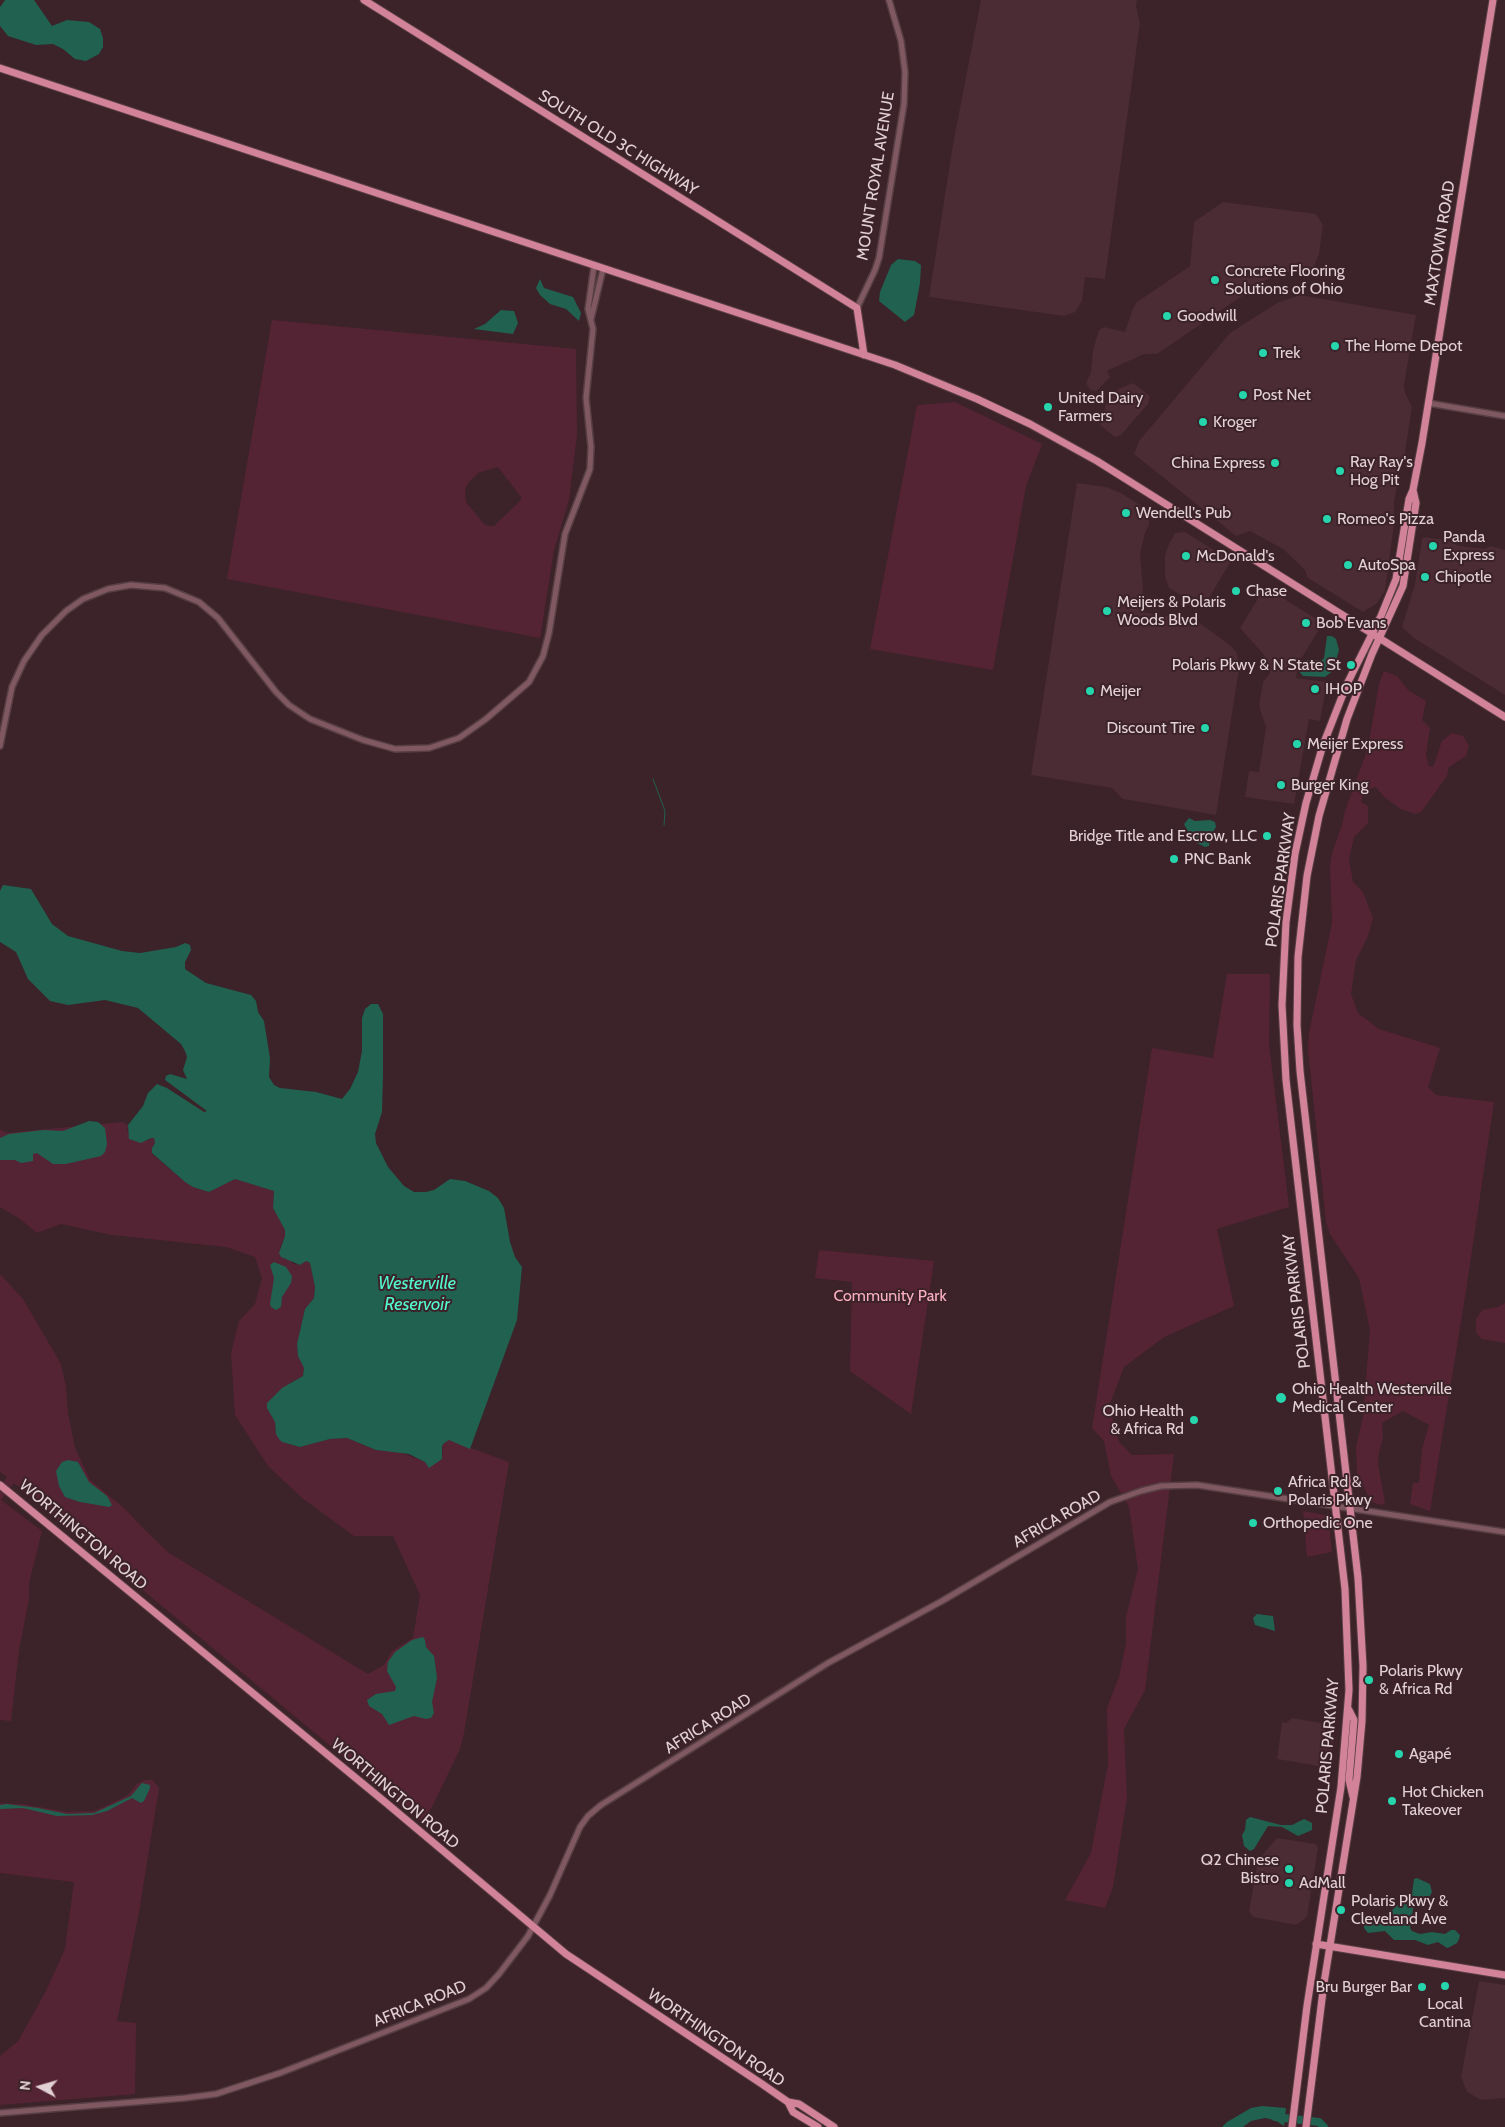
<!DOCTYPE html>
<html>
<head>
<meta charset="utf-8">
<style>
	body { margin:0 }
	#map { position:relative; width:1505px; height:2127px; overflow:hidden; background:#3c2229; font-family:Cabin,sans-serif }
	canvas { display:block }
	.north { position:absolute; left:15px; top:2062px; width:50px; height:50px; -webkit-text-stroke:4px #3c2229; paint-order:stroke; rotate:276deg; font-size:14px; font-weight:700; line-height:20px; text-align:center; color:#e1d0d4 }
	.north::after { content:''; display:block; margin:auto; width:18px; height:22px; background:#e1d0d4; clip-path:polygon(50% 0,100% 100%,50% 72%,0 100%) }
</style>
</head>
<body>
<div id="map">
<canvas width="1505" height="2127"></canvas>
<div class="north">N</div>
</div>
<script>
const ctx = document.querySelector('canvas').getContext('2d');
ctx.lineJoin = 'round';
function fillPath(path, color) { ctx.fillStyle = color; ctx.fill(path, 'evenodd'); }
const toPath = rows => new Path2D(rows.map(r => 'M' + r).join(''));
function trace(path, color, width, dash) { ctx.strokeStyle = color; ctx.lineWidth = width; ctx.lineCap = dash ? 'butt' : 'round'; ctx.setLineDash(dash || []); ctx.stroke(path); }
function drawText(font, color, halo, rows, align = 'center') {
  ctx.font = font + ' Cabin,sans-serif'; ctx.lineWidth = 4; ctx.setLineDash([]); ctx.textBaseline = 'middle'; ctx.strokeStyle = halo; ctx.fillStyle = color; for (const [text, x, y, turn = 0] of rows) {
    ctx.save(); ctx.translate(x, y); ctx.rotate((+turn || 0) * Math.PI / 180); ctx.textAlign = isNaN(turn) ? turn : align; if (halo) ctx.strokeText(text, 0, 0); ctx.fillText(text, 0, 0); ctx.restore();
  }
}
const built = toPath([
	[981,0,1137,0,1136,6,1140,23,1105,279,1085,277,1082,301,1075,312,1064,316,929,297,953,144],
	[1223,202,1316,214,1323,225,1319,254,1312,271,1284,272,1264,281,1157,354,1144,354,1107,371,1110,377,1096,391,1090,390,1086,383,1091,372,1093,350,1099,330,1104,327,1125,332,1133,308,1137,302,1190,266,1194,222],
	[1300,295,1416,315,1404,385,1405,393,1412,407,1405,452,1398,477,1394,503,1394,524,1385,591,1376,604,1363,612,1308,578,1305,570,1283,549,1250,531,1236,536,1134,454,1139,441,1230,333,1277,303],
	[1133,383,1150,396,1148,404,1121,435,1115,437,1100,425,1106,404,1118,389],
	[1077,483,1106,487,1121,493,1146,509,1149,513,1149,525,1145,533,1140,554,1143,588,1141,612,1195,620,1230,645,1237,653,1239,669,1216,815,1123,799,1112,788,1031,775],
	[1185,532,1231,561,1203,608,1169,588,1165,576,1165,555,1169,544,1175,533],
	[1424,537,1445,540,1460,546,1485,549,1491,546,1505,550,1505,695,1414,638,1402,627,1415,584,1422,539],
	[1265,587,1323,623,1298,664,1296,678,1327,682,1320,721,1309,719,1294,804,1245,797,1249,771,1259,772,1266,727,1259,706,1263,682,1270,673,1264,655,1240,628],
	[1292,1718,1327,1724,1334,1732,1331,1760,1318,1766,1277,1759,1282,1722,1286,1723],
	[1277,1838,1316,1844,1318,1848,1307,1917,1296,1925,1253,1917,1249,1911,1258,1860],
	[1479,1981,1505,1985,1505,2098,1481,2100,1467,2092,1461,2077]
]);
const green = toPath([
	[272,320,576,349,577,434,569,500,554,550,540,638,227,579],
	[498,467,521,497,521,500,494,526,489,526,484,524,466,502,465,490,468,483,478,473],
	[955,402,1042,444,1026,486,993,670,870,649,917,405],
	[1384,671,1397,676,1408,690,1426,701,1422,720,1430,728,1426,755,1429,766,1433,767,1442,741,1452,733,1463,736,1469,746,1466,756,1449,767,1447,776,1421,812,1415,814,1401,809,1384,797,1376,787,1364,790,1361,802,1368,806,1368,823,1354,837,1349,859,1353,882,1363,892,1373,918,1368,936,1356,960,1351,994,1358,1013,1379,1029,1440,1048,1428,1087,1436,1095,1494,1102,1466,1291,1430,1511,1410,1504,1413,1483,1419,1483,1422,1449,1429,1425,1403,1411,1382,1423,1383,1438,1379,1452,1378,1464,1385,1503,1382,1505,1371,1502,1357,1473,1356,1447,1363,1417,1370,1330,1359,1278,1330,1234,1326,1222,1308,1049,1309,1033,1332,923,1330,866,1332,853,1342,825,1345,811,1368,748,1379,684],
	[1227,974,1270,974,1269,1044,1289,1207,1217,1229,1234,1306,1164,1337,1124,1367,1109,1406,1119,1442,1132,1455,1174,1454,1145,1690,1124,1729,1127,1798,1113,1887,1105,1908,1065,1900,1091,1853,1108,1764,1107,1708,1119,1677,1126,1643,1126,1617,1138,1569,1129,1507,1111,1476,1104,1441,1092,1428,1152,1048,1213,1058],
	[122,1122,128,1125,127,1131,147,1141,151,1138,154,1138,155,1143,152,1148,152,1154,185,1182,193,1187,209,1192,235,1179,274,1191,273,1208,285,1230,285,1236,280,1248,293,1264,300,1265,306,1261,310,1263,315,1287,314,1298,305,1309,297,1344,298,1356,304,1368,303,1376,290,1383,269,1411,275,1422,276,1434,282,1442,300,1447,330,1439,347,1438,376,1450,400,1452,425,1462,442,1460,443,1444,449,1440,509,1462,464,1733,460,1749,447,1776,433,1805,422,1822,14,1483,1,1500,42,1531,29,1583,29,1599,19,1650,11,1721,0,1720,0,1486,7,1477,0,1472,0,1274,23,1299,61,1364,66,1387,68,1413,75,1448,90,1480,125,1509,143,1528,169,1553,368,1674,384,1665,392,1651,413,1638,420,1595,393,1536,354,1536,302,1498,268,1466,235,1415,231,1353,239,1321,255,1304,262,1278,255,1257,226,1247,112,1235,61,1224,37,1233,20,1219,0,1207,0,1129,6,1133],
	[819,1250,934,1261,911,1414,850,1371,852,1282,815,1278],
	[1505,1303,1505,1343,1482,1339,1476,1333,1476,1319,1482,1310,1498,1307],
	[1303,1511,1324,1515,1328,1518,1332,1552,1307,1557],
	[145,1780,153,1780,159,1788,139,1912,117,2021,136,2023,135,2094,0,2105,0,2056,18,2041,46,1991,65,1949,74,1882,0,1873,0,1803,22,1804,68,1812,95,1811,128,1795,137,1784]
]);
const water = toPath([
	[5,0,34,0,52,26,67,20,89,22,100,29,103,38,103,47,99,54,86,61,75,59,63,49,53,44,36,45,8,36,0,26,0,7],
	[898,259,915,261,921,265,920,283,914,315,905,322,879,301,880,292,891,265],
	[540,279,544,288,573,297,581,313,579,321,566,309,550,304,540,295,536,288],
	[501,310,514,311,518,323,513,334,474,329,485,324],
	[1327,636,1332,636,1336,639,1339,650,1333,671,1325,677,1303,676,1298,670,1302,662,1305,660,1322,660,1324,658],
	[1189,818,1195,821,1210,820,1215,822,1216,827,1211,835,1209,846,1205,847,1193,841,1184,824],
	[3,885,31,889,52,924,68,936,122,951,140,953,176,947,185,943,190,945,191,950,185,962,185,969,206,983,251,995,256,1001,258,1012,264,1021,270,1058,269,1077,274,1085,280,1088,316,1092,342,1099,350,1089,358,1072,362,1051,362,1018,365,1009,371,1004,378,1004,383,1014,383,1075,382,1112,375,1134,376,1143,388,1167,404,1186,414,1192,426,1192,434,1190,450,1179,465,1181,489,1191,498,1198,504,1208,510,1242,515,1257,522,1267,517,1320,470,1449,449,1440,443,1444,442,1447,442,1459,429,1468,425,1462,409,1454,376,1450,347,1438,330,1439,300,1447,282,1442,279,1439,276,1434,275,1422,267,1408,267,1403,282,1388,303,1376,304,1368,298,1356,297,1344,305,1309,314,1298,315,1287,310,1263,306,1261,300,1265,281,1257,279,1253,285,1236,285,1230,273,1208,274,1191,235,1179,209,1192,193,1187,185,1182,152,1153,152,1148,155,1143,154,1138,151,1138,141,1143,129,1139,128,1125,143,1106,148,1093,157,1084,167,1088,204,1112,207,1111,165,1080,166,1076,170,1074,187,1079,183,1070,187,1057,185,1051,181,1044,138,1008,105,1000,68,1005,50,1001,28,979,16,952,0,942,0,891],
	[89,1121,98,1122,105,1128,107,1144,105,1152,101,1156,66,1164,53,1164,37,1153,33,1154,33,1161,21,1163,15,1160,0,1160,0,1138,9,1134,43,1130,63,1131],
	[274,1262,286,1267,292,1276,291,1283,282,1297,281,1307,276,1310,271,1307,270,1304,274,1278,270,1265],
	[68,1460,78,1462,89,1482,107,1496,112,1505,109,1507,80,1502,65,1497,59,1486,56,1471,62,1462],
	[1257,1614,1273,1616,1275,1631,1255,1625,1253,1618],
	[423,1637,425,1640,426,1647,434,1656,435,1663,437,1678,432,1702,434,1713,431,1718,426,1719,414,1716,389,1725,382,1714,369,1706,367,1700,376,1694,395,1691,396,1687,387,1671,388,1662,395,1652,412,1640],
	[142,1783,150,1785,150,1788,144,1801,141,1803,132,1798,107,1811,92,1815,57,1816,23,1808,0,1809,0,1805,7,1804,38,1808,67,1814,94,1813,131,1796],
	[1250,1817,1281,1825,1292,1825,1304,1819,1312,1823,1312,1830,1298,1836,1282,1827,1268,1826,1254,1849,1250,1851,1244,1846,1242,1835,1245,1830,1246,1820],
	[1417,1878,1430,1884,1432,1892,1425,1905,1417,1904,1413,1909,1410,1928,1412,1931,1420,1934,1432,1932,1445,1934,1451,1930,1455,1930,1460,1935,1459,1939,1457,1943,1450,1947,1447,1948,1438,1942,1428,1945,1415,1940,1394,1940,1385,1931,1368,1933,1364,1928,1364,1919,1367,1917,1386,1915,1398,1905,1408,1904,1411,1901,1414,1879],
	[1262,2106,1286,2108,1284,2126,1275,2120,1265,2118,1251,2121,1243,2127,1222,2127,1227,2122,1251,2108]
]);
const stream = toPath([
	[653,779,665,811,664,825]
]);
const river = toPath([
	[1275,2117,1319,2122,1324,2127]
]);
const minor = toPath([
	[857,308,875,270,879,258,904,104,905,72,901,41,889,0],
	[591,319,603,269],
	[1428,403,1505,416],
	[0,746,12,687,24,661,42,635,66,611,83,599,108,589,131,585,165,588,199,602,218,618,276,692,289,705,310,719,363,740,395,749,429,748,459,738,486,719,529,682,543,656,549,633,565,534,590,469,591,447,586,398,593,329,588,309,594,266],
	[0,2113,185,2098,216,2094,280,2073,469,1999,486,1988,499,1974,528,1936,550,1895,580,1827,588,1816,601,1805,828,1663,942,1601,1110,1502,1141,1491,1161,1486,1197,1485,1505,1532]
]);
const major = toPath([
	[364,0,857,308,864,355],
	[0,68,895,365,977,399,1030,424,1097,461,1505,717],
	[0,1485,385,1802,566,1954,762,2084,788,2102,793,2112,818,2127],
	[1349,1710,1354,1720,1349,1780,1353,1797],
	[1316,1944,1505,1975],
	[788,2102,799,2104,834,2127],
	[1292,2127,1307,2006,1341,1787,1349,1690,1345,1589,1286,1080,1282,1005,1286,922,1295,854,1306,803,1323,745,1347,684,1381,616,1396,579,1409,499,1413,490,1422,443,1493,0],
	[1306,2127,1324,1983,1357,1777,1362,1721,1363,1666,1358,1578,1300,1071,1297,1025,1298,957,1307,876,1319,816,1347,719,1372,654,1403,586,1416,503,1413,490]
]);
const markers = [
	[1215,280,5,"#27d5ad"],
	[1167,316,5,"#27d5ad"],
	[1335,346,5,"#27d5ad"],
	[1263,353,5,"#27d5ad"],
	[1243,395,5,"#27d5ad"],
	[1048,407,5,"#27d5ad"],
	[1203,422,5,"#27d5ad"],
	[1275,463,5,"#27d5ad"],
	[1340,471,5,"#27d5ad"],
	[1126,513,5,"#27d5ad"],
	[1327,519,5,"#27d5ad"],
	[1433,546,5,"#27d5ad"],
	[1186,556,5,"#27d5ad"],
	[1348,565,5,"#27d5ad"],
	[1425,577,5,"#27d5ad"],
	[1236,591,5,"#27d5ad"],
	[1107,611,5,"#27d5ad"],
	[1306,623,5,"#27d5ad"],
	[1351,665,5,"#27d5ad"],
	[1315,689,5,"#27d5ad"],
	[1090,691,5,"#27d5ad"],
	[1205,728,5,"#27d5ad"],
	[1297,744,5,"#27d5ad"],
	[1281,785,5,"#27d5ad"],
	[1267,836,5,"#27d5ad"],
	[1174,859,5,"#27d5ad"],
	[1281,1398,6,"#27d5ad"],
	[1194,1420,5,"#27d5ad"],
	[1278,1491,5,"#27d5ad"],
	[1253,1523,5,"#27d5ad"],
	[1369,1680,5,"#27d5ad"],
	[1399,1754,5,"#27d5ad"],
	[1392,1801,5,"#27d5ad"],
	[1289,1869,5,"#27d5ad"],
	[1289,1883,5,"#27d5ad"],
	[1341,1910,5,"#27d5ad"],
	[1445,1986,5,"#27d5ad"],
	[1422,1987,5,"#27d5ad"]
];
const streetNames = [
	["SOUTH OLD 3C HIGHWAY",618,143,32],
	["MOUNT ROYAL AVENUE",876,176,-81],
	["MAXTOWN ROAD",1440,243,-81],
	["POLARIS PARKWAY",1281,880,-82],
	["POLARIS PARKWAY",1297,1301,-97],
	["AFRICA ROAD",1057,1519,-30],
	["WORTHINGTON ROAD",83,1535,40],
	["AFRICA ROAD",708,1724,-32],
	["POLARIS PARKWAY",1328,1746,-85],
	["WORTHINGTON ROAD",395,1794,40],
	["AFRICA ROAD",420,2004,-22],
	["WORTHINGTON ROAD",716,2038,34]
];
const poiNames = [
	["Concrete Flooring",1225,271],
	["Solutions of Ohio",1225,289],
	["Goodwill",1177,316],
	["The Home Depot",1345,346],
	["Trek",1273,353],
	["Post Net",1253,395],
	["United Dairy",1058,398],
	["Farmers",1058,416],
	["Kroger",1213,422],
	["Ray Ray's",1350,462],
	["Hog Pit",1350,480],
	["China Express",1265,463,"right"],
	["Wendell's Pub",1136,513],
	["Romeo's Pizza",1337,519],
	["Panda",1443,537],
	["Express",1443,555],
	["McDonald's",1196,556],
	["AutoSpa",1358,565],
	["Chipotle",1435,577],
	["Chase",1246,591],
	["Meijers & Polaris",1117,602],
	["Woods Blvd",1117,620],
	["Bob Evans",1316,623],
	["Polaris Pkwy & N State St",1341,665,"right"],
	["IHOP",1325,689],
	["Meijer",1100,691],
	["Discount Tire",1195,728,"right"],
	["Meijer Express",1307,744],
	["Burger King",1291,785],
	["Bridge Title and Escrow, LLC",1257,836,"right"],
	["PNC Bank",1184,859],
	["Ohio Health Westerville",1292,1389],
	["Medical Center",1292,1407],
	["Ohio Health",1184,1411,"right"],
	["& Africa Rd",1184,1429,"right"],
	["Africa Rd &",1288,1482],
	["Polaris Pkwy",1288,1500],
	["Orthopedic One",1263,1523],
	["Polaris Pkwy",1379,1671],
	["& Africa Rd",1379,1689],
	["Agapé",1409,1754],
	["Hot Chicken",1402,1792],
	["Takeover",1402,1810],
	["Q2 Chinese",1279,1860,"right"],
	["Bistro",1279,1878,"right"],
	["AdMall",1299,1883],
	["Polaris Pkwy &",1351,1901],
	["Cleveland Ave",1351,1919],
	["Bru Burger Bar",1412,1987,"right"],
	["Local",1445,2004,"center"],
	["Cantina",1445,2022,"center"]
];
const parkNames = [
	["Community Park",890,1296]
];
const waterNames = [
	["Westerville",417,1284],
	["Reservoir",417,1305]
];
fillPath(built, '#4b2b34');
fillPath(green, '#552434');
fillPath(water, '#206150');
trace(stream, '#206150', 1);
trace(river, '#206150', 8);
trace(minor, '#563e44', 8);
trace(major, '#563e44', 9);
trace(minor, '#7f5862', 5);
trace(major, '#d28299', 7);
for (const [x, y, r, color] of markers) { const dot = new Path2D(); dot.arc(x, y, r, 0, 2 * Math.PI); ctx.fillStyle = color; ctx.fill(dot); trace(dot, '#3c2229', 2); }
drawText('16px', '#e1d0d4', '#3c2229', streetNames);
drawText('16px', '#e1d0d4', '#3c2229', poiNames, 'left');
drawText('16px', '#fab0c3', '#3c2229', parkNames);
drawText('italic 18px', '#52f9cf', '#3c2229', waterNames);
</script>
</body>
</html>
